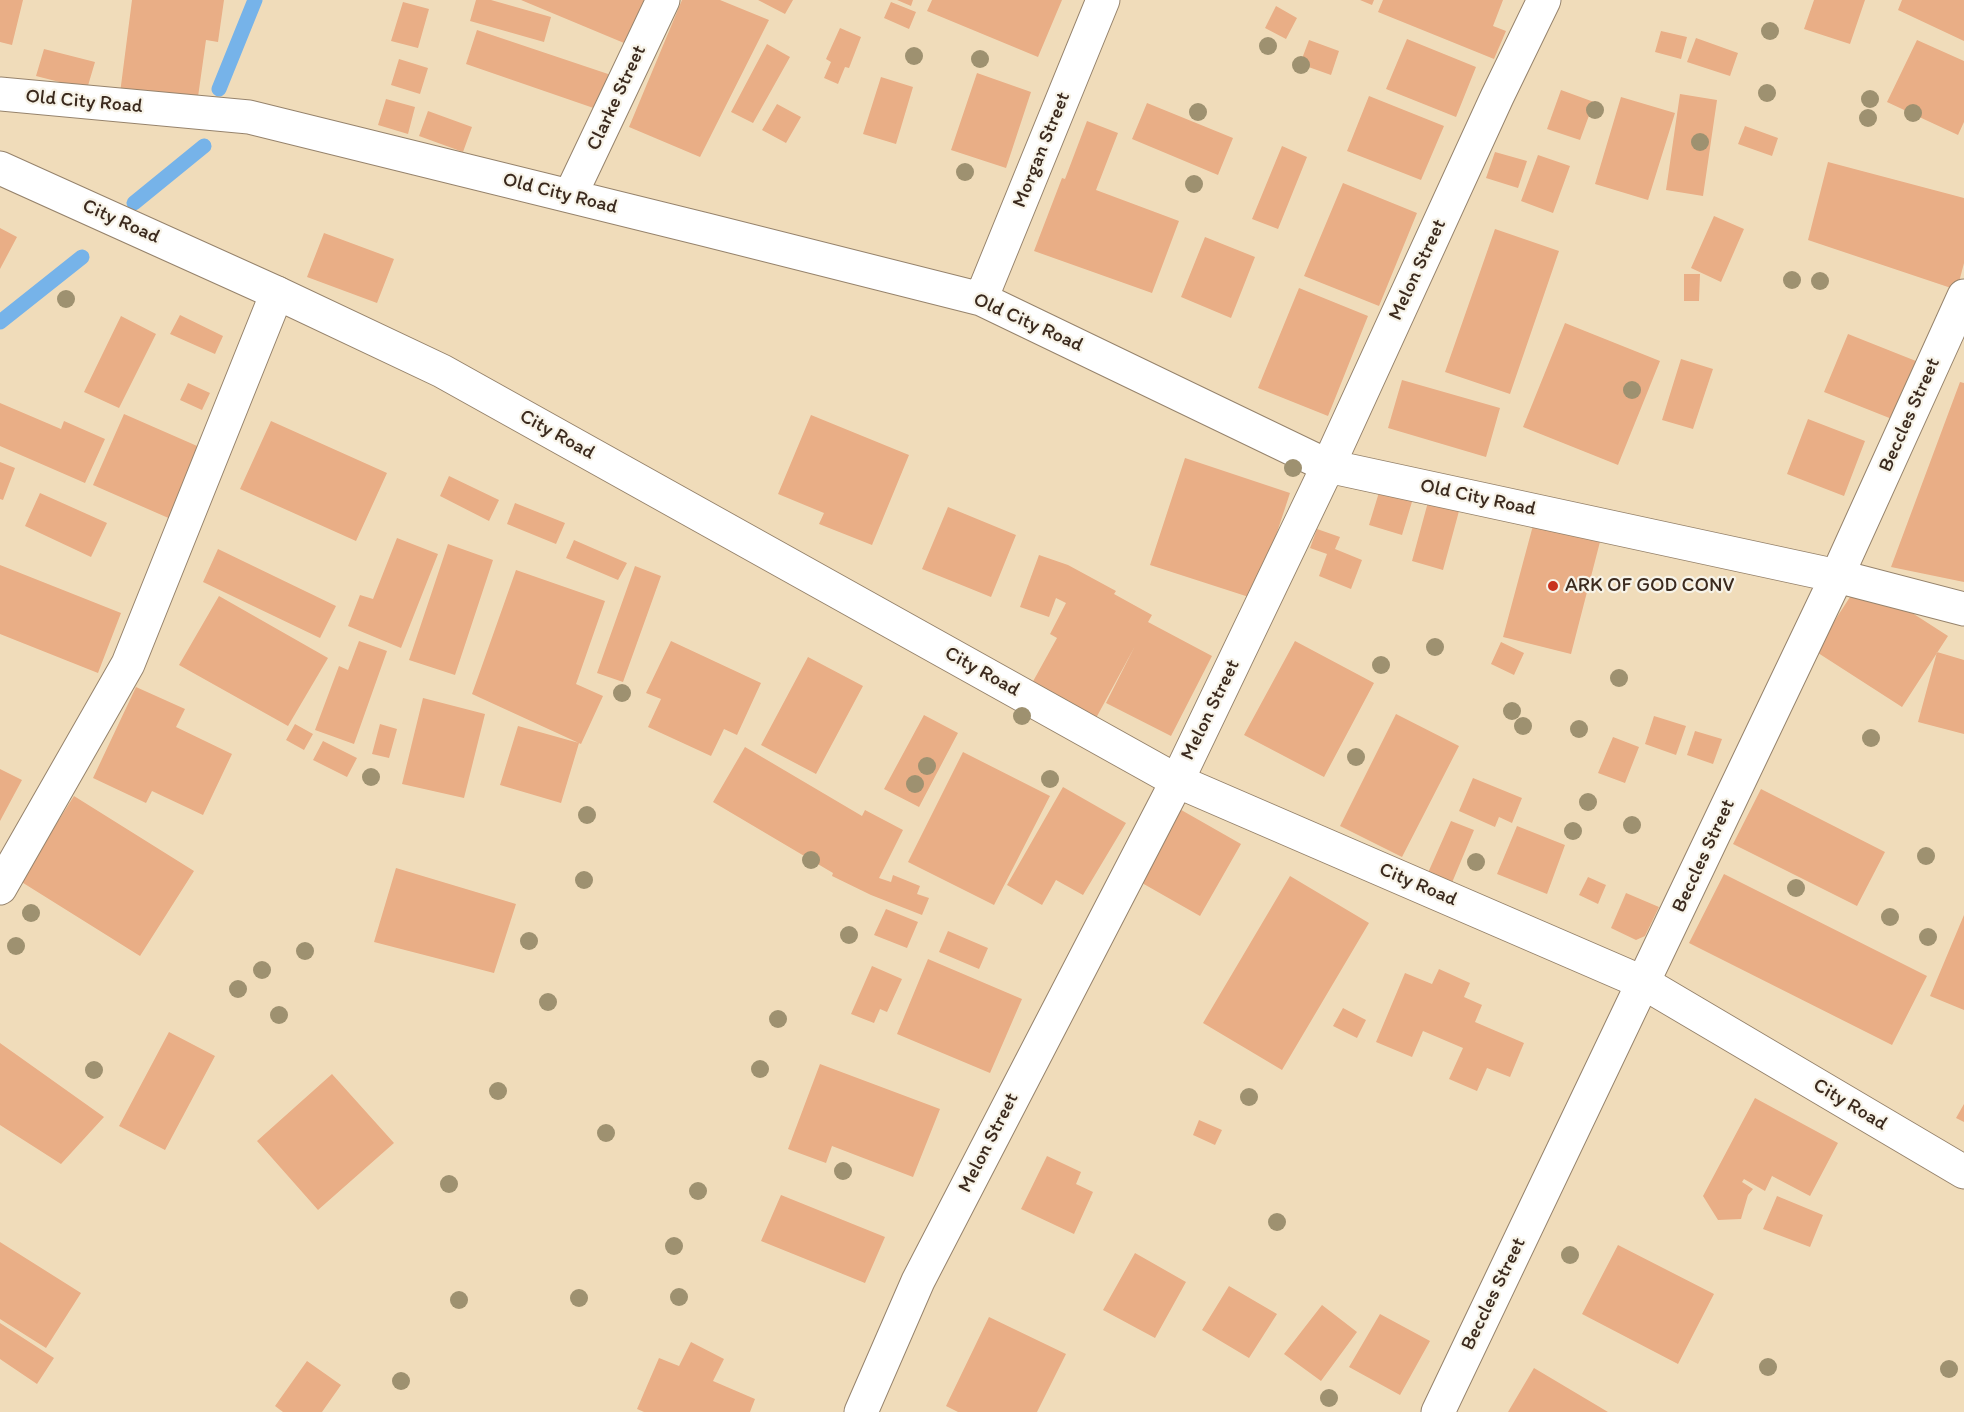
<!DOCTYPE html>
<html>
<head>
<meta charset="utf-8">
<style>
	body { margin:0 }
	canvas { display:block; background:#f0dcba }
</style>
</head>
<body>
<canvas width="1964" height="1412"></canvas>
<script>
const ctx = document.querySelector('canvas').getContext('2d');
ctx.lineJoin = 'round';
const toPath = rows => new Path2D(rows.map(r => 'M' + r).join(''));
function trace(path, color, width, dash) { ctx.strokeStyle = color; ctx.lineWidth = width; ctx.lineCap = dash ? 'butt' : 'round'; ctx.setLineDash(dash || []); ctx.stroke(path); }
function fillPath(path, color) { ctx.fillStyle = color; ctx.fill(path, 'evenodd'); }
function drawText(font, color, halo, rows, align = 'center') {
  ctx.font = font + ' Itim,sans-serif'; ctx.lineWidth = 4.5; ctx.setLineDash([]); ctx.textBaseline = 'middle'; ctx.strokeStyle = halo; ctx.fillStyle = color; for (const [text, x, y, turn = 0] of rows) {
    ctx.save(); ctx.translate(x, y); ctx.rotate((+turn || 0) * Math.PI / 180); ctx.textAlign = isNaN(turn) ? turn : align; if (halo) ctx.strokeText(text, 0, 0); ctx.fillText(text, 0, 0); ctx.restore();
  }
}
const stream = toPath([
	[219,89,255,0],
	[134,203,204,146],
	[0,322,82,257]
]);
const building = toPath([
	[0,0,23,0,12,45,0,42],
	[132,0,224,0,218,42,206,40,196,111,119,101],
	[476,0,491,0,551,17,544,42,470,21],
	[521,0,656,0,636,48],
	[682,0,720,0,769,20,700,157,629,127],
	[758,0,793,0,785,14],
	[897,0,913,0,911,6],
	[932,0,1062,0,1038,57,927,11],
	[1360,0,1374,0,1372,5],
	[1383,0,1503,0,1493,26,1506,31,1494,59,1378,12],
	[1814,0,1865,0,1850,44,1804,29],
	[1902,0,1964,0,1964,41,1898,10],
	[403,2,429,9,418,48,391,41],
	[891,2,916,12,909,29,884,18],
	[1276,6,1297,18,1286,39,1265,28],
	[840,28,861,37,849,68,845,67,838,84,824,78,831,62,826,59],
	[477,30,620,78,608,113,466,64],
	[1661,31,1687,37,1681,59,1655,52],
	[1696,38,1738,53,1730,76,1687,62],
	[1407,39,1476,67,1456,117,1386,89],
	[1309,40,1339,51,1331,75,1300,64],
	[1917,40,1964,61,1964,122,1958,135,1887,102],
	[767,44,790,57,753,123,731,112],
	[44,49,95,62,87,89,36,76],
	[399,59,428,68,420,94,391,85],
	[977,73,1031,92,1006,168,951,150],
	[881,77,913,87,896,144,863,134],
	[1561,90,1594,102,1580,140,1547,129],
	[1680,94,1717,100,1703,196,1666,190],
	[1369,96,1444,126,1421,180,1347,151],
	[1621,97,1675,113,1648,200,1595,184],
	[386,99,415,107,408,134,378,125],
	[1147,103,1233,138,1218,175,1132,139],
	[777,104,801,117,786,143,762,130],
	[428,111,472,127,463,152,419,136],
	[1087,121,1118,133,1096,190,1179,221,1152,293,1034,251,1062,178,1065,179],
	[1745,126,1778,138,1772,156,1738,144],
	[1282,146,1307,157,1278,229,1252,219],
	[1495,152,1527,161,1518,188,1486,178],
	[1538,155,1570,166,1553,213,1521,201],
	[1828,162,1964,198,1964,263,1957,290,1808,240],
	[1343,183,1417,213,1379,306,1304,276],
	[1714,216,1744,229,1721,282,1691,268],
	[0,228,17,237,0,269],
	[1495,229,1559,251,1510,394,1445,372],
	[324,233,394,259,377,303,307,277],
	[1205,237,1255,257,1231,318,1181,297],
	[1684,274,1700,274,1699,301,1684,301],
	[1299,288,1368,316,1328,416,1258,388],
	[180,315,223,336,215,354,170,334],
	[121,316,156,334,119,408,84,392],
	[1565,323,1660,361,1618,465,1523,427],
	[1848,334,1926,365,1902,423,1824,392],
	[1681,359,1713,369,1693,429,1662,420],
	[1402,380,1500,408,1486,457,1388,428],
	[1960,382,1964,383,1964,582,1891,567],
	[188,383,210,393,202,410,180,400],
	[0,403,61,429,64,421,105,439,85,483,0,446],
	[124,414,204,449,173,520,93,485],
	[811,415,909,455,872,545,819,524,824,513,778,494],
	[1808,419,1865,441,1844,496,1787,474],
	[271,421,387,473,356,541,240,489],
	[1185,458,1290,493,1255,599,1150,565],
	[0,462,15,468,3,500,0,499],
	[449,476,499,500,489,521,440,496],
	[1384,476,1417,485,1402,535,1369,525],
	[1431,491,1462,500,1443,570,1412,561],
	[40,493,107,523,91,557,25,526],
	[515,503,565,523,556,544,507,524],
	[948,507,1016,535,991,597,922,569],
	[1535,518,1602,534,1571,654,1503,637],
	[1317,529,1340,537,1335,549,1362,560,1351,589,1319,576,1327,554,1310,548],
	[397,538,438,554,401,648,348,626,360,595,373,599],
	[574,540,627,563,618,580,566,558],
	[448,544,493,560,455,675,409,660],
	[218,549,336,606,320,638,203,582],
	[1039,555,1068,565,1116,591,1114,594,1152,615,1148,622,1212,656,1171,736,1106,703,1135,646,1095,720,1031,685,1057,638,1050,634,1066,603,1056,598,1049,617,1020,607],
	[0,565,121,613,98,673,0,634],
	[635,566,661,576,623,682,597,673],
	[516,570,605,601,576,684,603,696,581,744,472,694],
	[1861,580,1948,636,1902,707,1815,651],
	[219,596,328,658,288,726,179,665],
	[359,641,387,651,354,744,315,730,339,666,348,670],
	[671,641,761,683,737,735,724,729,711,756,648,727,661,699,646,693],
	[1295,641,1374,683,1324,777,1244,735],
	[1501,642,1524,653,1514,675,1491,664],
	[1937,652,1964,660,1964,734,1918,722],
	[808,657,863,686,816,774,761,745],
	[136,687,185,709,176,727,232,754,203,815,152,791,146,803,93,778],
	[423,698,485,714,464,798,402,784],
	[1396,714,1459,746,1402,857,1340,826],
	[924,715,958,733,919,807,884,789],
	[1654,716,1686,726,1676,755,1645,744],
	[295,724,313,734,304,750,286,740],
	[380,724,397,729,389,758,372,754],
	[518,726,579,743,561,803,500,785],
	[1695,731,1722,739,1713,764,1687,755],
	[1613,737,1639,747,1625,783,1598,773],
	[323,741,357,758,347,777,313,760],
	[745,747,862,816,865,810,903,830,879,878,891,882,893,875,920,886,917,894,929,898,922,915,871,895,832,876,833,873,713,802],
	[963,752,1050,796,994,905,908,862],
	[0,769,22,780,0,821],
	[1473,778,1522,798,1512,823,1499,817,1495,827,1459,811],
	[1063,787,1126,823,1083,895,1056,880,1042,905,1007,885],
	[1761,789,1885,852,1857,906,1733,844],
	[74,796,194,871,140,956,20,881],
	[1176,807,1241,844,1200,916,1135,879],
	[1451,821,1474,830,1451,885,1427,875],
	[1517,826,1565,845,1547,894,1497,874],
	[396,868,516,904,494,973,374,942],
	[1724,874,1927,976,1892,1045,1689,943],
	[1290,876,1369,923,1282,1070,1203,1023],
	[1588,877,1606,885,1598,904,1579,895],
	[1626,893,1659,907,1645,936,1636,940,1611,928],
	[886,909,918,922,907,948,874,935],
	[1964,915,1964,1010,1930,996],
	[948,931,988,948,979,969,939,952],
	[928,959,1022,999,990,1073,897,1034],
	[872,966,902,979,887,1012,880,1009,874,1023,851,1014],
	[1439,969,1470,983,1464,997,1482,1005,1475,1022,1524,1043,1510,1077,1487,1068,1477,1091,1449,1079,1463,1048,1423,1031,1412,1057,1376,1042,1405,973,1432,984],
	[1343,1008,1366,1020,1357,1038,1333,1026],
	[169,1032,215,1056,165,1150,119,1126],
	[0,1043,104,1117,61,1164,0,1125],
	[820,1064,940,1109,913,1177,832,1146,826,1163,788,1149],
	[332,1074,394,1143,318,1210,257,1141],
	[1755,1098,1838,1143,1810,1196,1772,1176,1765,1191,1744,1179,1742,1182,1753,1189,1748,1195,1741,1219,1718,1220,1703,1196],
	[1964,1104,1964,1122,1956,1118],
	[1199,1120,1222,1130,1215,1145,1193,1135],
	[1047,1156,1081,1172,1076,1184,1093,1192,1074,1234,1021,1209],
	[781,1195,885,1237,865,1283,761,1241],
	[1777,1196,1823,1215,1810,1247,1763,1229],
	[0,1242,81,1293,46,1348,0,1319],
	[1618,1245,1714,1294,1678,1364,1582,1314],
	[1135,1253,1186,1282,1155,1338,1103,1310],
	[1229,1286,1277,1314,1249,1358,1202,1330],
	[1322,1305,1357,1332,1321,1381,1284,1354],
	[1380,1314,1430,1341,1400,1395,1349,1367],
	[989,1317,1066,1354,1037,1412,958,1412,946,1406],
	[0,1323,54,1358,37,1384,0,1359],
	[691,1342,724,1359,713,1381,755,1399,750,1412,644,1412,637,1409,659,1358,679,1366],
	[307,1361,341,1385,322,1412,283,1412,275,1406],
	[1534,1368,1608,1412,1508,1412]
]);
const minor = toPath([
	[0,94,249,117,707,230,981,299,1328,466,1837,576,1964,609],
	[570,196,663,0],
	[981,299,1103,0],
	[0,888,128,664,277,293],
	[861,1412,918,1281,1177,781,1328,466,1497,97,1544,0],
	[1438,1412,1837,576,1964,296]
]);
const major = toPath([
	[0,168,277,293,442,371,1177,781,1644,983,1964,1172]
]);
const trees = [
	[1770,31],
	[1268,46],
	[914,56],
	[980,59],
	[1301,65],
	[1767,93],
	[1870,99],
	[1595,110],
	[1198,112],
	[1913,113],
	[1868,118],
	[1700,142],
	[965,172],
	[1194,184],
	[1792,280],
	[1820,281],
	[66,299],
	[1632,390],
	[1293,468],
	[1435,647],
	[1381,665],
	[1619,678],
	[622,693],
	[1512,711],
	[1022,716],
	[1523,726],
	[1579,729],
	[1871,738],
	[1356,757],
	[927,766],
	[371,777],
	[1050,779],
	[915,784],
	[1588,802],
	[587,815],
	[1632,825],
	[1573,831],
	[1926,856],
	[811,860],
	[1476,862],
	[584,880],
	[1796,888],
	[31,913],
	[1890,917],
	[849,935],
	[1928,937],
	[529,941],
	[16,946],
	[305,951],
	[262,970],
	[238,989],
	[548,1002],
	[279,1015],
	[778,1019],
	[760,1069],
	[94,1070],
	[498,1091],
	[1249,1097],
	[606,1133],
	[843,1171],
	[449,1184],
	[698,1191],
	[1277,1222],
	[674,1246],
	[1570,1255],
	[679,1297],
	[579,1298],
	[459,1300],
	[1768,1367],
	[1949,1369],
	[401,1381],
	[1329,1398]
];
const markers = [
	[1553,586,6,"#c8321e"]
];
const streetNames = [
	["Clarke Street",617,98,-65],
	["Old City Road",84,102,5],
	["Morgan Street",1042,150,-68],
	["Old City Road",560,194,14],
	["City Road",121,222,24],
	["Melon Street",1418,270,-65],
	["Old City Road",1028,323,24],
	["Beccles Street",1910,415,-66],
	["City Road",557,435,29],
	["Old City Road",1478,498,12],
	["City Road",982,672,29],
	["Melon Street",1211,710,-64],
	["Beccles Street",1704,856,-65],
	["City Road",1418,885,23],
	["City Road",1850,1105,31],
	["Melon Street",989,1143,-63],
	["Beccles Street",1494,1294,-64]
];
const poiNames = [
	["ARK OF GOD CONV",1565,586]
];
trace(stream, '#76b3e9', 15);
fillPath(building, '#e9ae86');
trace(minor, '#96836c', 35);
trace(major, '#96836c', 35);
trace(minor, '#fff', 33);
trace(major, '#fff', 33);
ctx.fillStyle = '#9e9170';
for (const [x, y] of trees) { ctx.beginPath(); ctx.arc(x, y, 9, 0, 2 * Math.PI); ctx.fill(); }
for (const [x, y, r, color] of markers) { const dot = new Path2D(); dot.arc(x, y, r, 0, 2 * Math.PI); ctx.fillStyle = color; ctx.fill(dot); trace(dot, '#f7f3e8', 2); }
drawText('20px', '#3b2a1e', '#f7f3e8', streetNames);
drawText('20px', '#3b2a1e', '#f7f3e8', poiNames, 'left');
</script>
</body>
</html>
